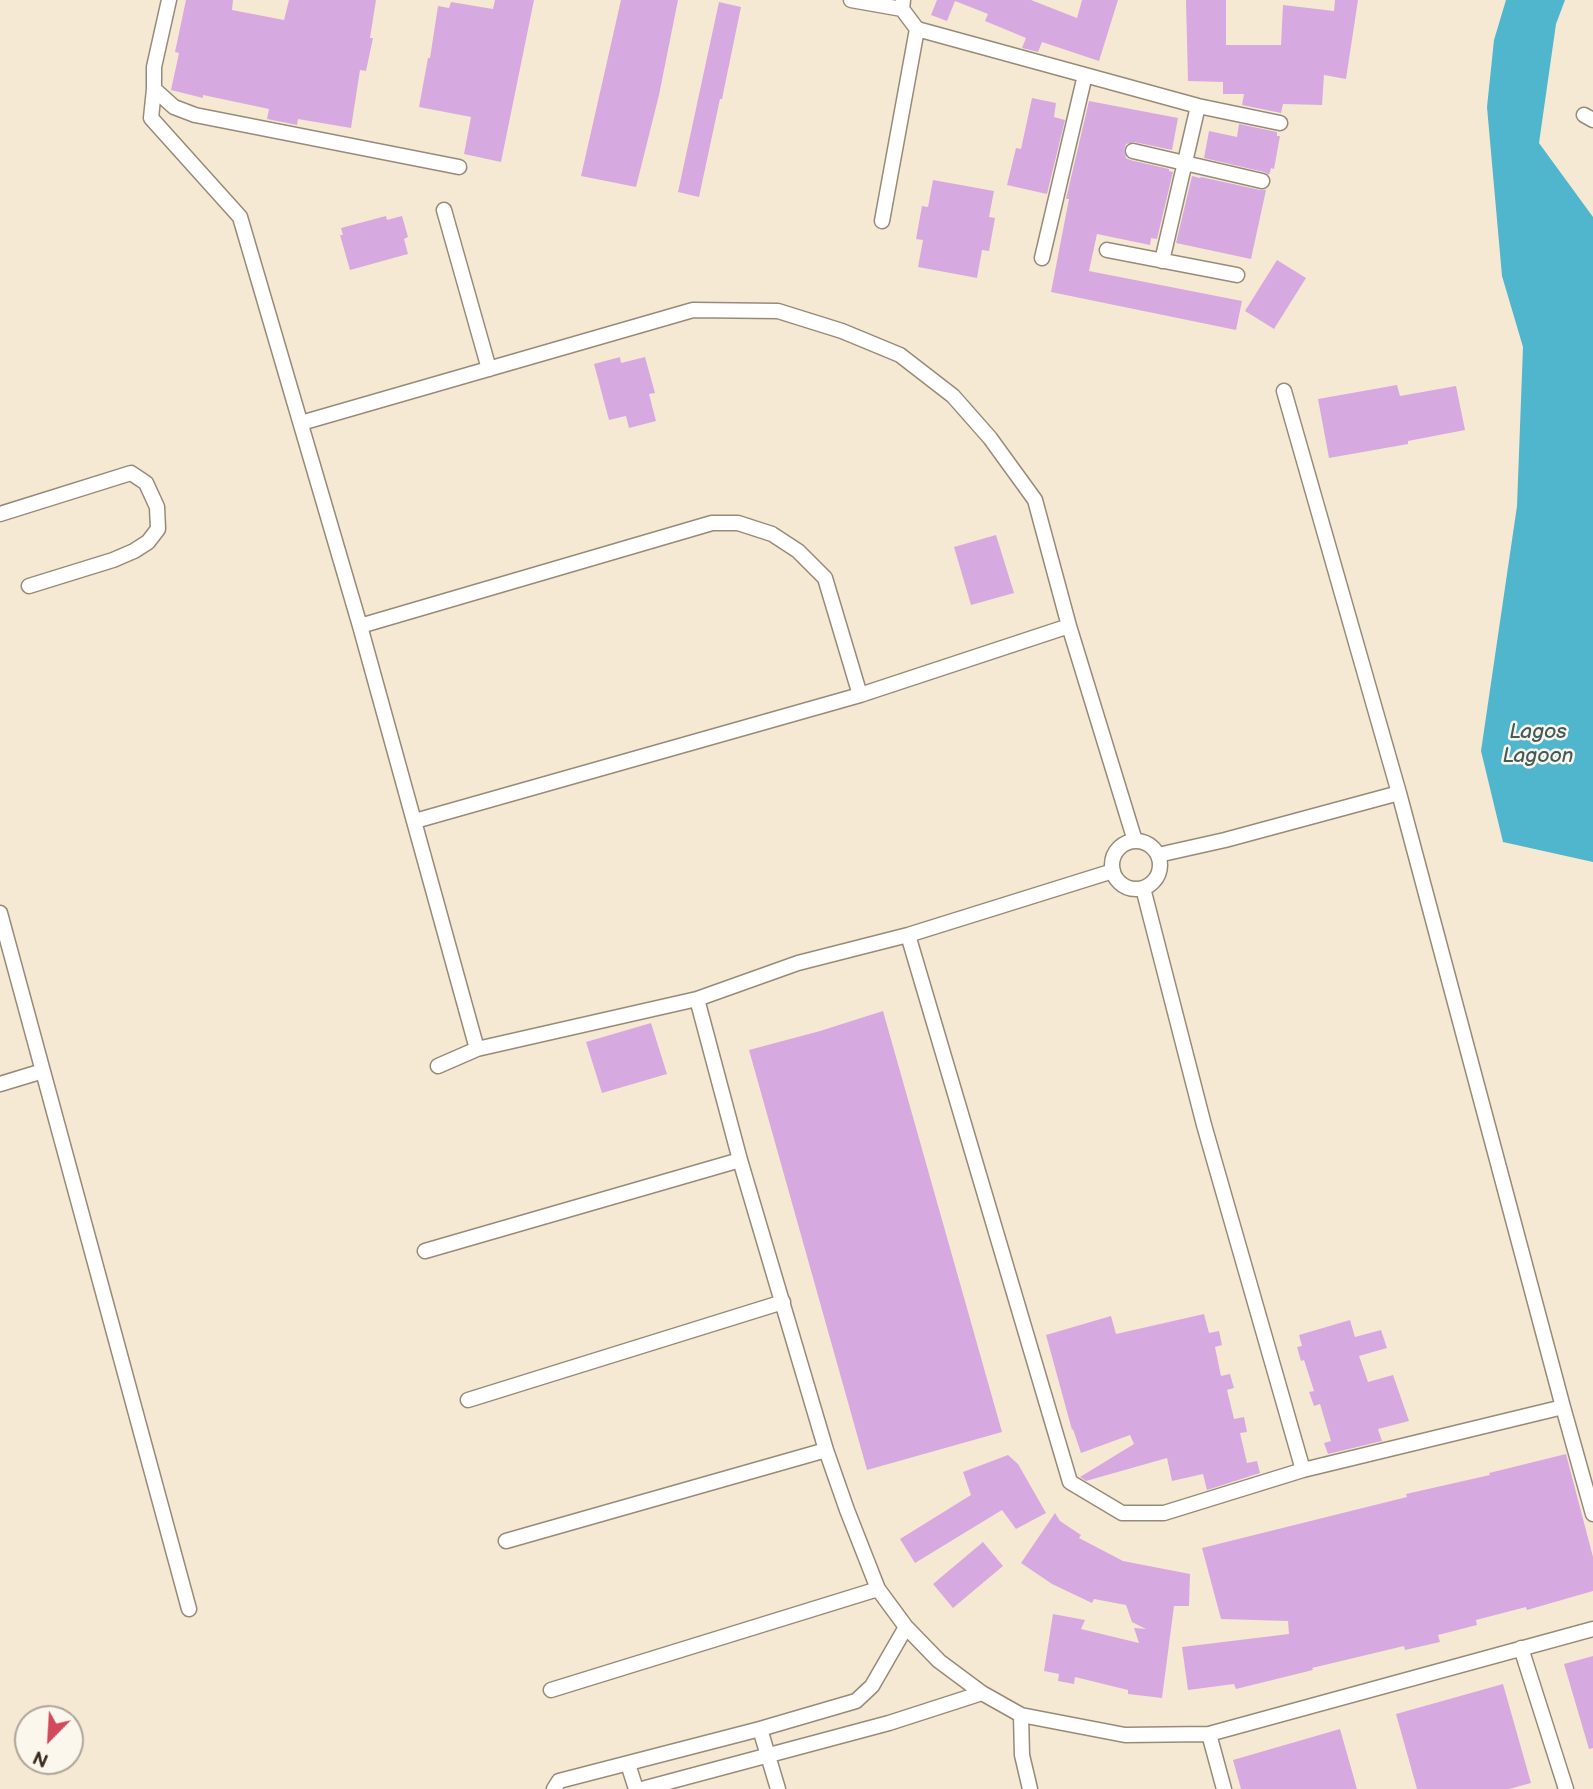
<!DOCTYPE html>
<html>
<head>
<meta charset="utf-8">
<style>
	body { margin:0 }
	#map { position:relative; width:1593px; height:1789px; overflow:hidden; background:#f6e9d3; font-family:"Balsamiq Sans",sans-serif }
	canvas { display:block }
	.north { position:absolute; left:14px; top:1705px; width:70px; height:70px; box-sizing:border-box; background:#fbf7ec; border:2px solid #aea59a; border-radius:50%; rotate:204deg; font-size:19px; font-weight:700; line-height:28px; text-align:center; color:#3b2a1e }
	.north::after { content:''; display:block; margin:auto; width:24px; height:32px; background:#d1495b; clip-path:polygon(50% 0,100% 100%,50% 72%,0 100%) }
</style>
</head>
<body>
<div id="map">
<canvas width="1593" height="1789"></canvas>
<div class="north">N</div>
</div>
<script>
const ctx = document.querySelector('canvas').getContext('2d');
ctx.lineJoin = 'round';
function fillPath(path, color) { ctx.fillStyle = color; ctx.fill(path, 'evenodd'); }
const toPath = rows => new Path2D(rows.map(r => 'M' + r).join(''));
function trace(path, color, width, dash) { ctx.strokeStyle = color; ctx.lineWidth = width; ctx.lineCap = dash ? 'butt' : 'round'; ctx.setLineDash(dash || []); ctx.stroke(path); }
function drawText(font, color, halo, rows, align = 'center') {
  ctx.font = font + ' "Balsamiq Sans",sans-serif'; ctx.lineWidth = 5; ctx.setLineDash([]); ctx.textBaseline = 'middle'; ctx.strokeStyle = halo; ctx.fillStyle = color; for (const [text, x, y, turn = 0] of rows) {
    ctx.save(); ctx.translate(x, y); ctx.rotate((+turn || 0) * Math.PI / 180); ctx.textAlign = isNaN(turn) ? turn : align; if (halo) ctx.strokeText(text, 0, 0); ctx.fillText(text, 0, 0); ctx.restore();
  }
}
const water = toPath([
	[1506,0,1565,0,1556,24,1539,143,1593,217,1593,862,1503,842,1481,751,1517,506,1523,347,1502,276,1487,107,1494,40]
]);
const building = toPath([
	[186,0,233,0,232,10,284,20,289,0,376,0,370,38,373,38,366,71,360,70,351,128,298,119,297,125,267,119,269,109,203,95,203,98,171,90,179,53,175,52],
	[495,0,534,0,501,162,464,154,471,117,419,107,428,58,430,58,438,6,449,8,451,2,493,9],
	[621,0,678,0,659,95,636,187,581,176],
	[937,0,1031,0,1077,18,1082,0,1118,0,1099,61,1042,42,1038,52,1022,48,1026,38,985,21,988,14,955,1,947,21,931,15],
	[1186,0,1226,0,1226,45,1281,45,1283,5,1334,11,1335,0,1358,0,1346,79,1324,75,1322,105,1283,104,1281,113,1242,105,1244,94,1223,94,1223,82,1188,81],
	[719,2,741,7,722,99,720,99,699,197,678,192],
	[1032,98,1056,103,1054,117,1065,120,1047,194,1007,185,1016,148,1021,149],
	[1089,101,1178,118,1172,150,1134,142,1126,144,1124,150,1126,158,1130,160,1169,169,1169,171,1173,172,1157,239,1151,238,1150,245,1097,234,1089,271,1242,301,1236,330,1051,292,1069,199,1066,199],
	[1239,124,1277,132,1277,136,1280,136,1274,169,1271,168,1269,175,1264,172,1204,158,1209,131,1237,137],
	[1192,176,1200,178,1201,177,1260,190,1266,190,1251,259,1176,243],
	[933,180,994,191,989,217,995,218,989,251,982,250,977,278,918,267,923,240,916,239,922,206,928,207],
	[386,216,387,220,402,216,408,237,404,239,408,254,350,270,340,235,343,235,341,228],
	[1277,260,1306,278,1274,329,1245,311],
	[620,357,621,363,645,357,655,393,649,394,656,421,629,428,626,416,609,420,594,364],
	[1397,385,1400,396,1456,386,1465,430,1408,441,1408,444,1329,458,1318,399],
	[996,535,1014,593,971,605,954,547],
	[883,1011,1002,1432,867,1470,749,1050,820,1031],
	[651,1023,667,1074,602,1093,586,1042],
	[1204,1314,1209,1333,1219,1331,1222,1345,1215,1347,1221,1376,1230,1374,1234,1388,1227,1390,1234,1419,1244,1417,1247,1432,1240,1433,1247,1463,1257,1461,1260,1473,1207,1490,1203,1474,1172,1481,1167,1458,1086,1481,1080,1477,1134,1444,1130,1435,1081,1453,1073,1429,1072,1430,1046,1335,1111,1316,1116,1334],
	[1350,1320,1355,1337,1381,1330,1387,1348,1359,1356,1368,1382,1393,1375,1409,1421,1378,1429,1382,1441,1328,1454,1324,1443,1331,1441,1320,1404,1314,1406,1309,1392,1314,1391,1304,1360,1301,1361,1297,1347,1302,1346,1299,1335],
	[1566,1454,1593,1557,1593,1591,1527,1610,1526,1607,1476,1620,1477,1625,1438,1635,1440,1642,1405,1650,1404,1646,1312,1668,1313,1670,1236,1689,1234,1684,1188,1690,1182,1647,1289,1634,1288,1621,1221,1619,1202,1548,1407,1497,1406,1494,1490,1475,1489,1473],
	[1008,1455,1018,1464,1046,1513,1016,1529,1002,1510,915,1563,900,1539,971,1495,963,1472],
	[1055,1513,1060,1521,1081,1535,1079,1538,1123,1561,1190,1574,1189,1606,1174,1606,1162,1698,1128,1694,1128,1690,1075,1677,1074,1684,1058,1681,1059,1674,1044,1671,1053,1614,1085,1620,1081,1629,1139,1643,1134,1628,1146,1629,1132,1622,1126,1605,1094,1599,1092,1603,1052,1584,1021,1563],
	[983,1542,1003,1566,953,1608,933,1584],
	[1593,1656,1593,1748,1589,1749,1564,1664],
	[1503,1684,1531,1783,1509,1789,1417,1789,1396,1714],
	[1340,1729,1357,1789,1241,1789,1233,1760]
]);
const minor = toPath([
	[169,0,154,67,154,89,174,107,195,115,459,167],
	[851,0,902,9],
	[903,0,902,9,917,29,1198,106,1280,123],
	[154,89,151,118,240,217,360,626,477,1049],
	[1584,115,1593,120],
	[1133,151,1262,181],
	[444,210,489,369],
	[882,221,917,29],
	[1107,250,1237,275],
	[1042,258,1085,75],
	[1162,261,1198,106],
	[301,423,693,310,778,311,842,331,900,355,953,396,990,438,1035,500,1069,626,860,695,415,821],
	[0,514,131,473,146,483,157,507,158,529,148,542,134,551,113,560,29,586],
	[360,626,712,523,738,523,772,534,798,551,825,578,860,695],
	[1069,626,1135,841],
	[1399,793,1563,1407,1593,1514],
	'1112 865a24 24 0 1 1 48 0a24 24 0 1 1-48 0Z',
	[1158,855,1225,840,1399,793,1284,391],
	[1143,888,1204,1125,1303,1470],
	[0,913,189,1609],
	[908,935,1070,1482,1122,1513,1164,1513,1303,1470,1563,1407],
	[697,999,740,1160,826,1450,847,1510,878,1589,906,1627,939,1661,982,1693,1021,1715,1125,1735,1209,1734,1593,1629],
	[438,1066,477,1049,697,999,798,963,908,935,1113,871],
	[0,1084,43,1071],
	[425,1251,740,1160],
	[468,1400,783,1302],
	[506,1541,826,1450],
	[1521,1648,1566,1789],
	[551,1690,878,1589],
	[1021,1715,1022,1755,1030,1789],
	[760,1729,778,1789],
	[1209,1734,1224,1789],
	[628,1764,636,1789],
	[554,1789,559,1781,760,1729,856,1701,872,1686,906,1627],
	[642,1789,889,1723,982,1693]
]);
const waterNames = [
	["Lagos",1538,733],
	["Lagoon",1538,757]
];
fillPath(water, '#4fb6cd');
fillPath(building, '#d6aae0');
trace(minor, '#988a78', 17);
trace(minor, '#fff', 14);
drawText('italic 21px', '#425b5b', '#fbf7ec', waterNames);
</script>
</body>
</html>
